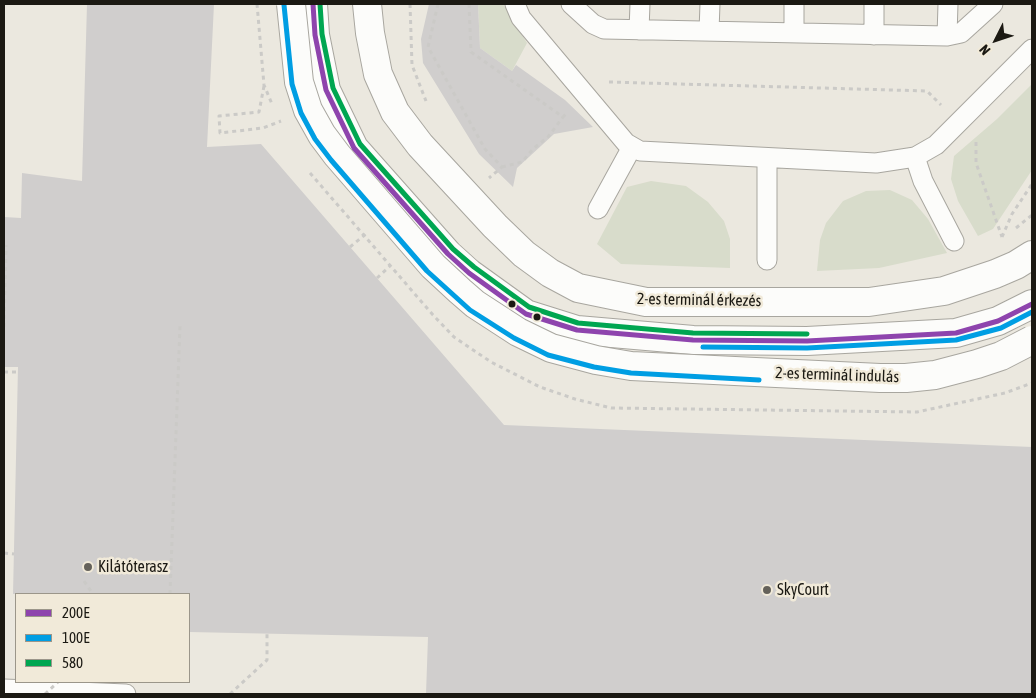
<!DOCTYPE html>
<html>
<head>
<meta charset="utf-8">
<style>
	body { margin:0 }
	#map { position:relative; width:1036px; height:698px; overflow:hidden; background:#ebe8df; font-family:"Asap Condensed",sans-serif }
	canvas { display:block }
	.frame { position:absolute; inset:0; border:5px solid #1b1913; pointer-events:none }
	.legend { position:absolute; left:15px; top:593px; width:175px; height:90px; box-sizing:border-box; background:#f1ead9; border:1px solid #9b968a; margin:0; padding:6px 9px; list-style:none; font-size:15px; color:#1b1913 }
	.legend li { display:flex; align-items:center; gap:10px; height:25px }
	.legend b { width:25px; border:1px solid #9b968a }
	.north { position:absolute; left:971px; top:15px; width:50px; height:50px; -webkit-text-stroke:4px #f1ead9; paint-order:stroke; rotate:229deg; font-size:14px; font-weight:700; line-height:20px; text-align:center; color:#1b1913 }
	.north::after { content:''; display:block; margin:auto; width:18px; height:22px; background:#1b1913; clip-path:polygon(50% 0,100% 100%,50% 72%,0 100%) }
</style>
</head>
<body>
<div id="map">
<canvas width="1036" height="698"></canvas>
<div class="frame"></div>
<ul class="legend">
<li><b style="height:6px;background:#8e44ad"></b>200E</li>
<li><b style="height:6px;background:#009ee3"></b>100E</li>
<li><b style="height:6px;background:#00a651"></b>580</li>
</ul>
<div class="north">N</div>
</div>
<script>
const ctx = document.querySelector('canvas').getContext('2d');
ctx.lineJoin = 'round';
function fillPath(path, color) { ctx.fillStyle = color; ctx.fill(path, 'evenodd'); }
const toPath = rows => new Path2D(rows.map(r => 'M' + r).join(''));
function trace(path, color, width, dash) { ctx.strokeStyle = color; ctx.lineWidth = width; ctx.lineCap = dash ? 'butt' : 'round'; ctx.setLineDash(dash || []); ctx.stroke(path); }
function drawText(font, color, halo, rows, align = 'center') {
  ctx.font = font + ' "Asap Condensed",sans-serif'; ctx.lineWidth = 5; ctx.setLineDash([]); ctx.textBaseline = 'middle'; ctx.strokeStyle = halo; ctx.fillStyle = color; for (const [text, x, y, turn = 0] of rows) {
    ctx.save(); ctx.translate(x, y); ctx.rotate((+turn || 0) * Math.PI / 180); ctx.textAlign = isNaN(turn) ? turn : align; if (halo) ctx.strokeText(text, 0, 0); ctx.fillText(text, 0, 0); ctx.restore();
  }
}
const green = toPath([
	[478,4,503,4,527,43,512,71,480,48],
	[1032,84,1032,170,993,229,978,236,958,201,951,179,954,156,997,119],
	[651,181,686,186,708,202,724,221,730,239,730,268,621,264,597,244,627,187],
	[890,190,912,200,928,219,947,253,879,268,817,271,820,240,826,223,843,201,866,191]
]);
const building = toPath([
	[87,4,214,4,207,147,261,144,504,425,1032,447,1032,694,426,694,428,637,189,632,189,594,13,594,18,367,4,367,4,217,21,218,22,173,82,181],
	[429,4,478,4,480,48,512,71,516,65,565,100,593,127,554,134,517,168,513,187,479,154,423,63,421,39]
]);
const path = toPath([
	[257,4,264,85,272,104],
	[410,4,412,65,426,101],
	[438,4,428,47,485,149,502,167,489,178],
	[469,4,471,52,563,117,567,113],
	[609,82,927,91,941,105],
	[264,86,259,112,219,116,220,133,263,128,281,121],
	[976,142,976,163,1002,237],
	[502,167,522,162,533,149,548,137,563,117],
	[310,173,433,315,454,337,491,362,540,387,575,399,611,408,917,412,1005,393,1032,383],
	[1016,228,1032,215],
	[1002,237,1012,214,1032,184],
	[377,278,391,265],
	[4,327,6,245],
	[4,372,18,372],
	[4,553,14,554],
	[84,581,93,594],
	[170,594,180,326],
	[230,694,267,660,267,634]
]);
const service = toPath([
	[515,4,521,18,626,143,640,151,876,163,915,157,936,145,1032,49],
	[571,4,593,24,604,29,947,36,961,33,993,4],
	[639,30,640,4],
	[709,31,710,4],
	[794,33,794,4],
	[874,35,874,4],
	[947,36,948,4],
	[915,157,923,181,954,241],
	[767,158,767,260],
	[598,209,632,147],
	[4,689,126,694]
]);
const minor = toPath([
	[313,4,315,35,326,90,354,148,448,254,469,273,526,314,577,330,693,340,807,341,956,333,998,321,1032,304],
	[367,4,370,33,378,74,395,112,420,145,495,226,524,254,550,273,578,288,646,302,869,302,944,291,995,274,1016,265,1032,255]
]);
const pathBridge = toPath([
	[350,247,367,233],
	[45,694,58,682]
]);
const tertiaryBridge = toPath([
	[291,4,299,82,308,110,322,135,337,155,433,266,460,291,475,304,518,332,551,348,596,360,631,366,880,378,906,378,935,375,977,364,1001,356,1032,340]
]);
const bus1 = toPath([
	[313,4,315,35,326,90,354,148,448,254,469,273,526,314,577,330,693,340,807,341,956,333,998,321,1032,304]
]);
const bus2 = toPath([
	[284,5,292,84,301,113,315,139,331,160,427,271,470,310,514,338,548,355,594,367,631,373,759,380],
	[703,347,807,348,956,340,1001,328,1032,312]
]);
const bus3 = toPath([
	[320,4,322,34,333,88,360,144,453,249,474,267,529,307,578,323,693,333,807,334]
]);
const markers = [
	[512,304,4.5,"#1b1913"],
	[537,317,4.5,"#1b1913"],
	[88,567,5,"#64615a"],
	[767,590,5,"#64615a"]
];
const streetNames = [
	["2-es terminál érkezés",699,300,1],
	["2-es terminál indulás",837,375,2]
];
const poiNames = [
	["Kilátóterasz",98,567],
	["SkyCourt",777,590]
];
fillPath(green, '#d8dccb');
fillPath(building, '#d0cecd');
trace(service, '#a8a69f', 21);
trace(minor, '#a8a69f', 30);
trace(path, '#cbcac7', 3, [4, 4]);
trace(service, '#fcfcfa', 19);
trace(minor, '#fcfcfa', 28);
trace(tertiaryBridge, '#a8a69f', 30, []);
trace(pathBridge, '#cbcac7', 3, [4, 4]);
trace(tertiaryBridge, '#fcfcfa', 28);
trace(bus1, '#8e44ad', 5);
trace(bus2, '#009ee3', 5);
trace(bus3, '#00a651', 5);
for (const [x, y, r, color] of markers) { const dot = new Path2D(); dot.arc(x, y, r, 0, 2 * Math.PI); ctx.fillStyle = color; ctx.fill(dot); trace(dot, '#f1ead9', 2); }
drawText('16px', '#1b1913', '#f1ead9', streetNames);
drawText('16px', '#1b1913', '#f1ead9', poiNames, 'left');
</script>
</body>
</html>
